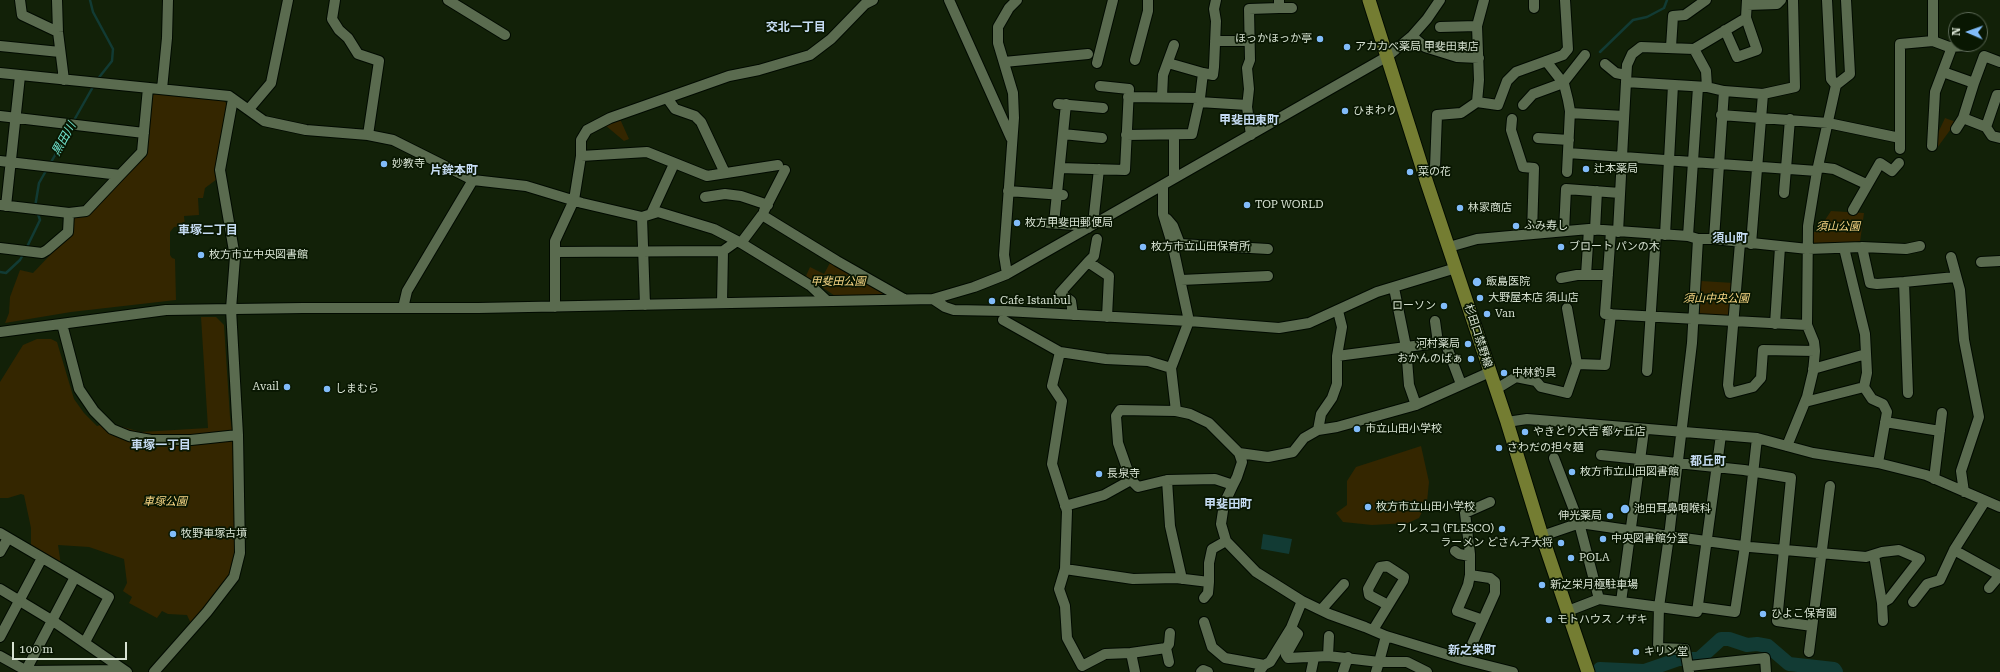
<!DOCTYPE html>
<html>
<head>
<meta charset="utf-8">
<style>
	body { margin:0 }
	#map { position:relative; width:2000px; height:672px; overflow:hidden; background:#122108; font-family:"Roboto Serif",serif }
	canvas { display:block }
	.north { position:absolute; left:1948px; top:12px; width:40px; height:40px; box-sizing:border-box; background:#091702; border:1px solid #5b6855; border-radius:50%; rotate:272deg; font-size:11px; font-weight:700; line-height:16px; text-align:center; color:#d7e2d2 }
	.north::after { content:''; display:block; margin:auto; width:14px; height:18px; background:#81bcfa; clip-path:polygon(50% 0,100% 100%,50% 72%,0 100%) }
	.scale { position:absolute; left:12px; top:642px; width:115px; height:18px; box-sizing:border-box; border:2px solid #d7e2d2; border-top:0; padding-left:5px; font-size:12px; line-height:14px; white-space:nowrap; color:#d7e2d2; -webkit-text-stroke:3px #091702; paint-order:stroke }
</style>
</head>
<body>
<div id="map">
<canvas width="2000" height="672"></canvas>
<div class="north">N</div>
<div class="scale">100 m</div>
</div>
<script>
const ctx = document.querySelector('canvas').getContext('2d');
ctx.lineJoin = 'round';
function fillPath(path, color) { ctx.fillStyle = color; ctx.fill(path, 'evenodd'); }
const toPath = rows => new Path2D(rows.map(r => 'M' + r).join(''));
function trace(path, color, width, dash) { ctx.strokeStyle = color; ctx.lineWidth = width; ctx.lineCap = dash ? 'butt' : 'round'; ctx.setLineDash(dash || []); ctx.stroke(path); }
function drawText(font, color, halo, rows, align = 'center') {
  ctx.font = font + ' "Roboto Serif","Noto Sans JP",serif'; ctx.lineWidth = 3.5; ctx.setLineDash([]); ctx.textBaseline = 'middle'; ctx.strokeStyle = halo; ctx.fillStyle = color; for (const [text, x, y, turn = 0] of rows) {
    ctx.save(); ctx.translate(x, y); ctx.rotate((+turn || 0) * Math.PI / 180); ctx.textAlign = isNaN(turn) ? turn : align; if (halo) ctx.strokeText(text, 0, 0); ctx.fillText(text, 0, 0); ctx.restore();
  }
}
const green = toPath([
	[156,93,224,100,227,105,217,179,205,188,203,198,198,198,199,215,184,216,185,226,174,227,170,232,170,255,172,258,175,259,176,300,71,312,5,323,9,313,10,297,20,270,33,273,71,233,72,213,82,215,145,152,150,97],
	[1945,118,1956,122,1937,148,1933,150,1937,135],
	[620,119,629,139,624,141,605,125],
	[1831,211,1864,213,1860,242,1814,243,1811,232,1817,232],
	[831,261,888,296,835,296,806,276,810,267,824,274],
	[1701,281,1734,283,1731,316,1699,314],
	[201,317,216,317,224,325,230,417,236,452,237,563,234,577,193,628,187,615,168,614,162,611,157,618,129,603,132,597,123,591,127,583,124,559,89,547,58,545,61,565,31,546,31,528,24,495,21,494,8,498,0,498,0,382,23,345,37,339,51,339,57,342,74,399,84,413,97,426,108,423,141,432,208,428],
	[1421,446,1429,482,1427,502,1419,518,1408,523,1372,525,1343,522,1336,513,1347,505,1347,481,1356,467]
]);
const water = toPath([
	[1263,534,1292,539,1289,554,1261,549]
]);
const stream = toPath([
	[90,0,93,12,113,49,112,61,97,80],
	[1600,52,1633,20,1647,17,1664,8,1667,0],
	[73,122,94,85],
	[50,164,71,127],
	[35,207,39,183,47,169],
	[26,249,40,220,37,211],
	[0,272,6,273,20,260,24,253]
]);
const river = toPath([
	[1599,672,1600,669,1644,671,1679,659,1699,659,1721,639,1729,639,1747,645,1757,644,1768,646,1789,664,1834,669,1836,672]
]);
const minor = toPath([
	[20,0,22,15,58,32],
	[57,0,58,32,64,80],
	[335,0,332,19,339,30,348,38,358,54,379,61,368,135],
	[448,0,505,35],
	[949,0,1011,138],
	[1534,0,1534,8],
	[1827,0,1831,79,1836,85],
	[1933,0,1933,41],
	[1747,5,1777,4,1781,0],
	[1279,8,1292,8],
	[1440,27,1477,26],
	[1725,30,1737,57,1757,50,1746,18,1747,0],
	[1412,36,1425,47,1457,57,1479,58],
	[1215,41,1250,41],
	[0,46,60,52],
	[1671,47,1673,16,1685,15,1706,0],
	[1694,49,1746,18],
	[1135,60,1148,11,1148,0],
	[1546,61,1564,84,1568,100,1570,111,1567,172],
	[1004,62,1088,54],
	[1097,63,1113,0],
	[1168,63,1203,73],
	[1605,64,1616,73,1626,75],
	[1943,72,1974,83,1963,118,1986,127,1992,136,2000,138],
	[0,73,229,96,264,121,306,130,368,135,393,140,473,180,526,186,582,203,642,217,658,212,714,229,741,243,811,286,827,301],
	[1626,82,1707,87,1724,91,1763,94,1795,87,1793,0],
	[1974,83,1984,56,2000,62],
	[162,89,167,38,168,0],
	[1162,97,1163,75,1174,45],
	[667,98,675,109,695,116,701,122,725,173],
	[1200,98,1203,73,1213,75,1214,67,1216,21,1214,9,1216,0],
	[1199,102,1247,105],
	[1477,102,1498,105,1507,81,1516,72,1563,55,1568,49,1565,0],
	[1058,104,1103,108],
	[1523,105,1533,94,1563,83,1585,55],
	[249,109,271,83,288,0],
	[1570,113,1624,116],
	[1721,115,1828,123,1900,138],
	[0,116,144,133],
	[1512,119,1511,130,1523,167,1534,168,1532,233],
	[1986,127,1997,95,2000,95],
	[1956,129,1963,118],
	[1063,134,1102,138],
	[1126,135,1192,134,1200,98,1128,97],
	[1251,135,1247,107,1249,89,1247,68,1250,60,1249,9,1279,8,1279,0],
	[1538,138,1569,140],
	[1932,146,1935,92,1952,47],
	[1900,149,1900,44,1933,41,1949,47,1967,46],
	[1568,153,1817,171],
	[581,156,647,152,707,176,778,165],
	[0,161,120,175],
	[1818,167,1834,169,1866,184],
	[1060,168,1125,170,1129,89,1100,86],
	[1424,174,1435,168,1437,115,1461,113,1477,102,1479,80,1477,26,1484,0],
	[1174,178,1174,135],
	[1163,186,1163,214,1173,247,1189,321,1171,368,1176,411],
	[1008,191,1063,195],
	[1784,193,1790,119],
	[705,197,725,194,741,196,768,205],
	[0,205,69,213],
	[6,206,20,76],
	[1853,210,1880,163,1892,171,1899,163],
	[764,211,785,170],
	[651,214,674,164],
	[642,217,645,305],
	[1167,219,1173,226,1180,244,1268,249],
	[1046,223,1076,225,1088,228],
	[1054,223,1066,104],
	[1093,224,1099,169],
	[1595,230,1597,191],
	[1564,231,1566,189,1620,193],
	[1611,231,1605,314,1807,325],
	[1618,232,1626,82,1627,65,1632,54,1641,47,1694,49,1706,71,1707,87],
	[1665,235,1673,85],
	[1688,236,1698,87],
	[1714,239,1724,91],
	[741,243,762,215,837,261,904,299],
	[1740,243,1728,385,1730,393,1753,387,1761,378,1763,350,1815,351],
	[1751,244,1763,94],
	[1449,247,1477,239,1589,229,1688,236,1698,239,1714,239,1808,249,1862,247,1906,249,1920,246],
	[1862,247,1870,283,1877,284,1904,282,1955,277],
	[0,248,42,253,47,250,68,232,69,213,86,211,120,175,142,152,148,88],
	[1844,248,1865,334,1867,373,1864,387,1872,399,1883,404,1887,412,1878,463],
	[555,252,723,251,737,241],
	[1951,257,1960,290,1964,340,1979,417,1961,471,1964,492],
	[1088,262,1094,256,1097,239],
	[1981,262,2000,261],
	[1007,274,1004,255,1014,118,1013,93,998,43,998,27,1009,8,1017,0],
	[1586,275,1589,229],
	[1561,278,1577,275,1608,275],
	[1181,280,1268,276],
	[1904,282,1908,393],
	[1394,288,1406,347,1409,385,1416,405],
	[933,299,945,307,954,310,1005,311,1189,321,1279,328,1309,323,1377,292,1456,268],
	[722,303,723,251],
	[555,307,555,241,574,200,581,156,581,140,587,130,610,118,729,76,759,70,810,55,831,39,865,4,873,0],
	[403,308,407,291,473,180],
	[1073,315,1071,301,1060,293,1088,262,1109,276,1107,317],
	[1003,320,1060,352,1106,359,1148,361,1171,368],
	[1435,321,1438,343],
	[62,324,79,389,94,411,112,429,129,436,151,440,191,440,238,435],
	[1775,324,1780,247],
	[0,332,166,310,303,308,478,308,933,299,974,287,1007,274,1388,56,1412,36,1427,19,1440,0],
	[1060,352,1052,386,1062,401,1052,464,1067,511,1065,569,1133,579,1176,578,1209,582,1209,563,1212,549,1226,541],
	[1337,356,1445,342,1461,384],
	[1577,364,1605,365,1611,314],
	[1813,369,1866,354],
	[1647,371,1656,234],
	[1496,387,1498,388,1516,377,1536,381,1541,387,1567,393,1577,364,1567,308],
	[1805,402,1864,387],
	[1507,422,1527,419,1757,438,1813,453,1878,463,1926,475,2000,507],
	[1885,422,1940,431],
	[1318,430,1321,414,1332,398,1337,384,1337,356,1342,327,1338,311],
	[1787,446,1807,397,1813,372,1815,351,1814,342,1807,325,1808,226,1817,171,1836,85,1850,74,1846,0],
	[1239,453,1268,457,1293,452,1304,438,1318,430,1337,427,1416,405,1490,372],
	[1601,455,1744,470,1791,478,1777,621,1812,626],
	[1554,458,1579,523,1599,599],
	[1934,479,1942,413],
	[1167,480,1170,526,1182,579],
	[1233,485,1215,479,1167,480,1138,487,1131,480,1118,443,1116,416,1120,410,1176,411,1190,414,1209,423,1239,453,1242,462,1237,477,1233,485,1224,504,1221,524,1226,541,1256,572,1302,601,1329,614,1365,627,1386,636,1465,660,1513,672],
	[1065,506,1104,495,1131,480],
	[0,533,109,597,85,642],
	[1542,536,1580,523,1669,536,1692,343,1698,239],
	[1954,550,1999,575],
	[1455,551,1459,554,1470,556],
	[0,552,8,538],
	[1874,555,1882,603,1883,621],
	[1065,569,1059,589,1065,606,1067,638,1082,666,1105,654,1131,653,1135,672],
	[1470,575,1468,585,1457,611,1483,620],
	[1989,588,2000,575],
	[0,589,53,621,127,672],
	[1204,598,1208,593,1209,582],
	[1621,602,1644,430],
	[1913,602,1927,584,1940,580,1954,550,1985,501],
	[1698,607,1735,612,1745,546,1757,438],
	[1321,610,1344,584],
	[1568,611,1599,599,1697,612,1721,435],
	[1204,622,1212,647,1225,658,1264,665],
	[1291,628,1298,634,1286,655,1288,658,1328,656,1379,662,1376,672],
	[1373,630,1403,581,1404,577,1387,566,1380,567,1368,589,1369,595,1388,605],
	[1386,636,1379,662,1407,662,1427,672],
	[0,637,42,558],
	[1166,648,1169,662],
	[1809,652,1830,486],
	[1131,653,1166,648,1169,644,1170,633],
	[0,656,27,671,122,670],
	[1328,656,1329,636],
	[1465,660,1495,593,1495,582,1490,578,1470,575,1470,554,1465,513,1490,502],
	[1689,666,1765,658,1766,672],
	[25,672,75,577],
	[154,672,207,612,234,577,240,553,238,435,231,309,235,257,220,170,233,99],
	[1201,672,1203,670,1208,672],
	[1259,672,1264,665,1270,662,1291,628,1302,601],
	[1311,672,1314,658],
	[1343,672,1348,657],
	[1689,672,1685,649,1658,648,1659,607,1669,536,1750,547,1866,557,1882,552,1899,550,1920,559,1889,599,1882,603]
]);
const major = toPath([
	[1369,0,1427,183,1507,422,1542,536,1588,672]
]);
const markers = [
	[1320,39,4,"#81bcfa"],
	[1347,47,4,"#81bcfa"],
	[1345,111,4,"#81bcfa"],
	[384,164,4,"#81bcfa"],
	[1586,169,4,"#81bcfa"],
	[1410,172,4,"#81bcfa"],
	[1247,205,4,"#81bcfa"],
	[1460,208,4,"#81bcfa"],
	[1017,223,4,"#81bcfa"],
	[1516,226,4,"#81bcfa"],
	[1143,247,4,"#81bcfa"],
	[1561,247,4,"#81bcfa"],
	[201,255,4,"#81bcfa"],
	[1477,282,5,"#81bcfa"],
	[1480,298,4,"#81bcfa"],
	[992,301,4,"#81bcfa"],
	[1444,306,4,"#81bcfa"],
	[1487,314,4,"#81bcfa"],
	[1468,344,4,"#81bcfa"],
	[1471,359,4,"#81bcfa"],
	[1504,373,4,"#81bcfa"],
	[287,387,4,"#81bcfa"],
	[327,389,4,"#81bcfa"],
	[1357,429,4,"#81bcfa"],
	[1525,432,4,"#81bcfa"],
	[1499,448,4,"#81bcfa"],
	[1572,472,4,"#81bcfa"],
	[1099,474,4,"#81bcfa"],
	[1368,507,4,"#81bcfa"],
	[1625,509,5,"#81bcfa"],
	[1610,516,4,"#81bcfa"],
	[1502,529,4,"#81bcfa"],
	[173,534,4,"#81bcfa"],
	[1603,539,4,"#81bcfa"],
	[1561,543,4,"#81bcfa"],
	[1571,558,4,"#81bcfa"],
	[1542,585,4,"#81bcfa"],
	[1763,614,4,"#81bcfa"],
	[1549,620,4,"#81bcfa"],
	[1636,652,4,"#81bcfa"]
];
const poiNames = [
	["ほっかほっか亭",1312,39,"right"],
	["アカカベ薬局 甲斐田東店",1355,47],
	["ひまわり",1353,111],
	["妙教寺",392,164],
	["辻本薬局",1594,169],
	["菜の花",1418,172],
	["TOP WORLD",1255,205],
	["林家商店",1468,208],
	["枚方甲斐田郵便局",1025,223],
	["ふみ寿し",1524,226],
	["枚方市立山田保育所",1151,247],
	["ブロート パンの木",1569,247],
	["枚方市立中央図書館",209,255],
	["飯島医院",1486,282],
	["大野屋本店 須山店",1488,298],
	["Cafe Istanbul",1000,301],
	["ローソン",1436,306,"right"],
	["Van",1495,314],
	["河村薬局",1460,344,"right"],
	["おかんのばぁ",1463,359,"right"],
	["中林釣具",1512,373],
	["Avail",279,387,"right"],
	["しまむら",335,389],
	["市立山田小学校",1365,429],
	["やきとり大吉 都ヶ丘店",1533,432],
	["さわだの担々麺",1507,448],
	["枚方市立山田図書館",1580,472],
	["長泉寺",1107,474],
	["枚方市立山田小学校",1376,507],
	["池田耳鼻咽喉科",1634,509],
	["伸光薬局",1602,516,"right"],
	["フレスコ (FLESCO)",1494,529,"right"],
	["牧野車塚古墳",181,534],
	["中央図書館分室",1611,539],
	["ラーメン どさん子大将",1553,543,"right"],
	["POLA",1579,558],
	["新之栄月極駐車場",1550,585],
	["ひよこ保育園",1771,614],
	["モトハウス ノザキ",1557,620],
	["キリン堂",1644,652]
];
const parkNames = [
	["須山公園",1838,227],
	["甲斐田公園",838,282],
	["須山中央公園",1716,299],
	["車塚公園",165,502]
];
const streetNames = [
	["杉田口禁野線",1478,336,72]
];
const neighbourhoodNames = [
	["交北一丁目",796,27],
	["甲斐田東町",1249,120],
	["片鉾本町",454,170],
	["車塚二丁目",208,230],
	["須山町",1730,238],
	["車塚一丁目",161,445],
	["都丘町",1708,461],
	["甲斐田町",1228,504],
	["新之栄町",1472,650]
];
const waterNames = [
	["黒田川",64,139,-61]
];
fillPath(green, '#342600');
fillPath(water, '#123b34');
trace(stream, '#123b34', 2.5);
trace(river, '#123b34', 14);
trace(minor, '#010a00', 12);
trace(major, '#010a00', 15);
trace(minor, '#5a6b4f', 10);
trace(major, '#747d32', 13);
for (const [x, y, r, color] of markers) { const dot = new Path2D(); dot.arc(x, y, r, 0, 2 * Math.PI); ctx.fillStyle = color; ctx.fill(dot); trace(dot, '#091702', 1.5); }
drawText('11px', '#d7e2d2', '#091702', poiNames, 'left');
drawText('italic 11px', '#fad886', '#091702', parkNames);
drawText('11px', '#d7e2d2', '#091702', streetNames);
drawText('bold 12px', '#c6dcf3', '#091702', neighbourhoodNames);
drawText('italic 12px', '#70e1cd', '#091702', waterNames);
</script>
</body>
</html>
